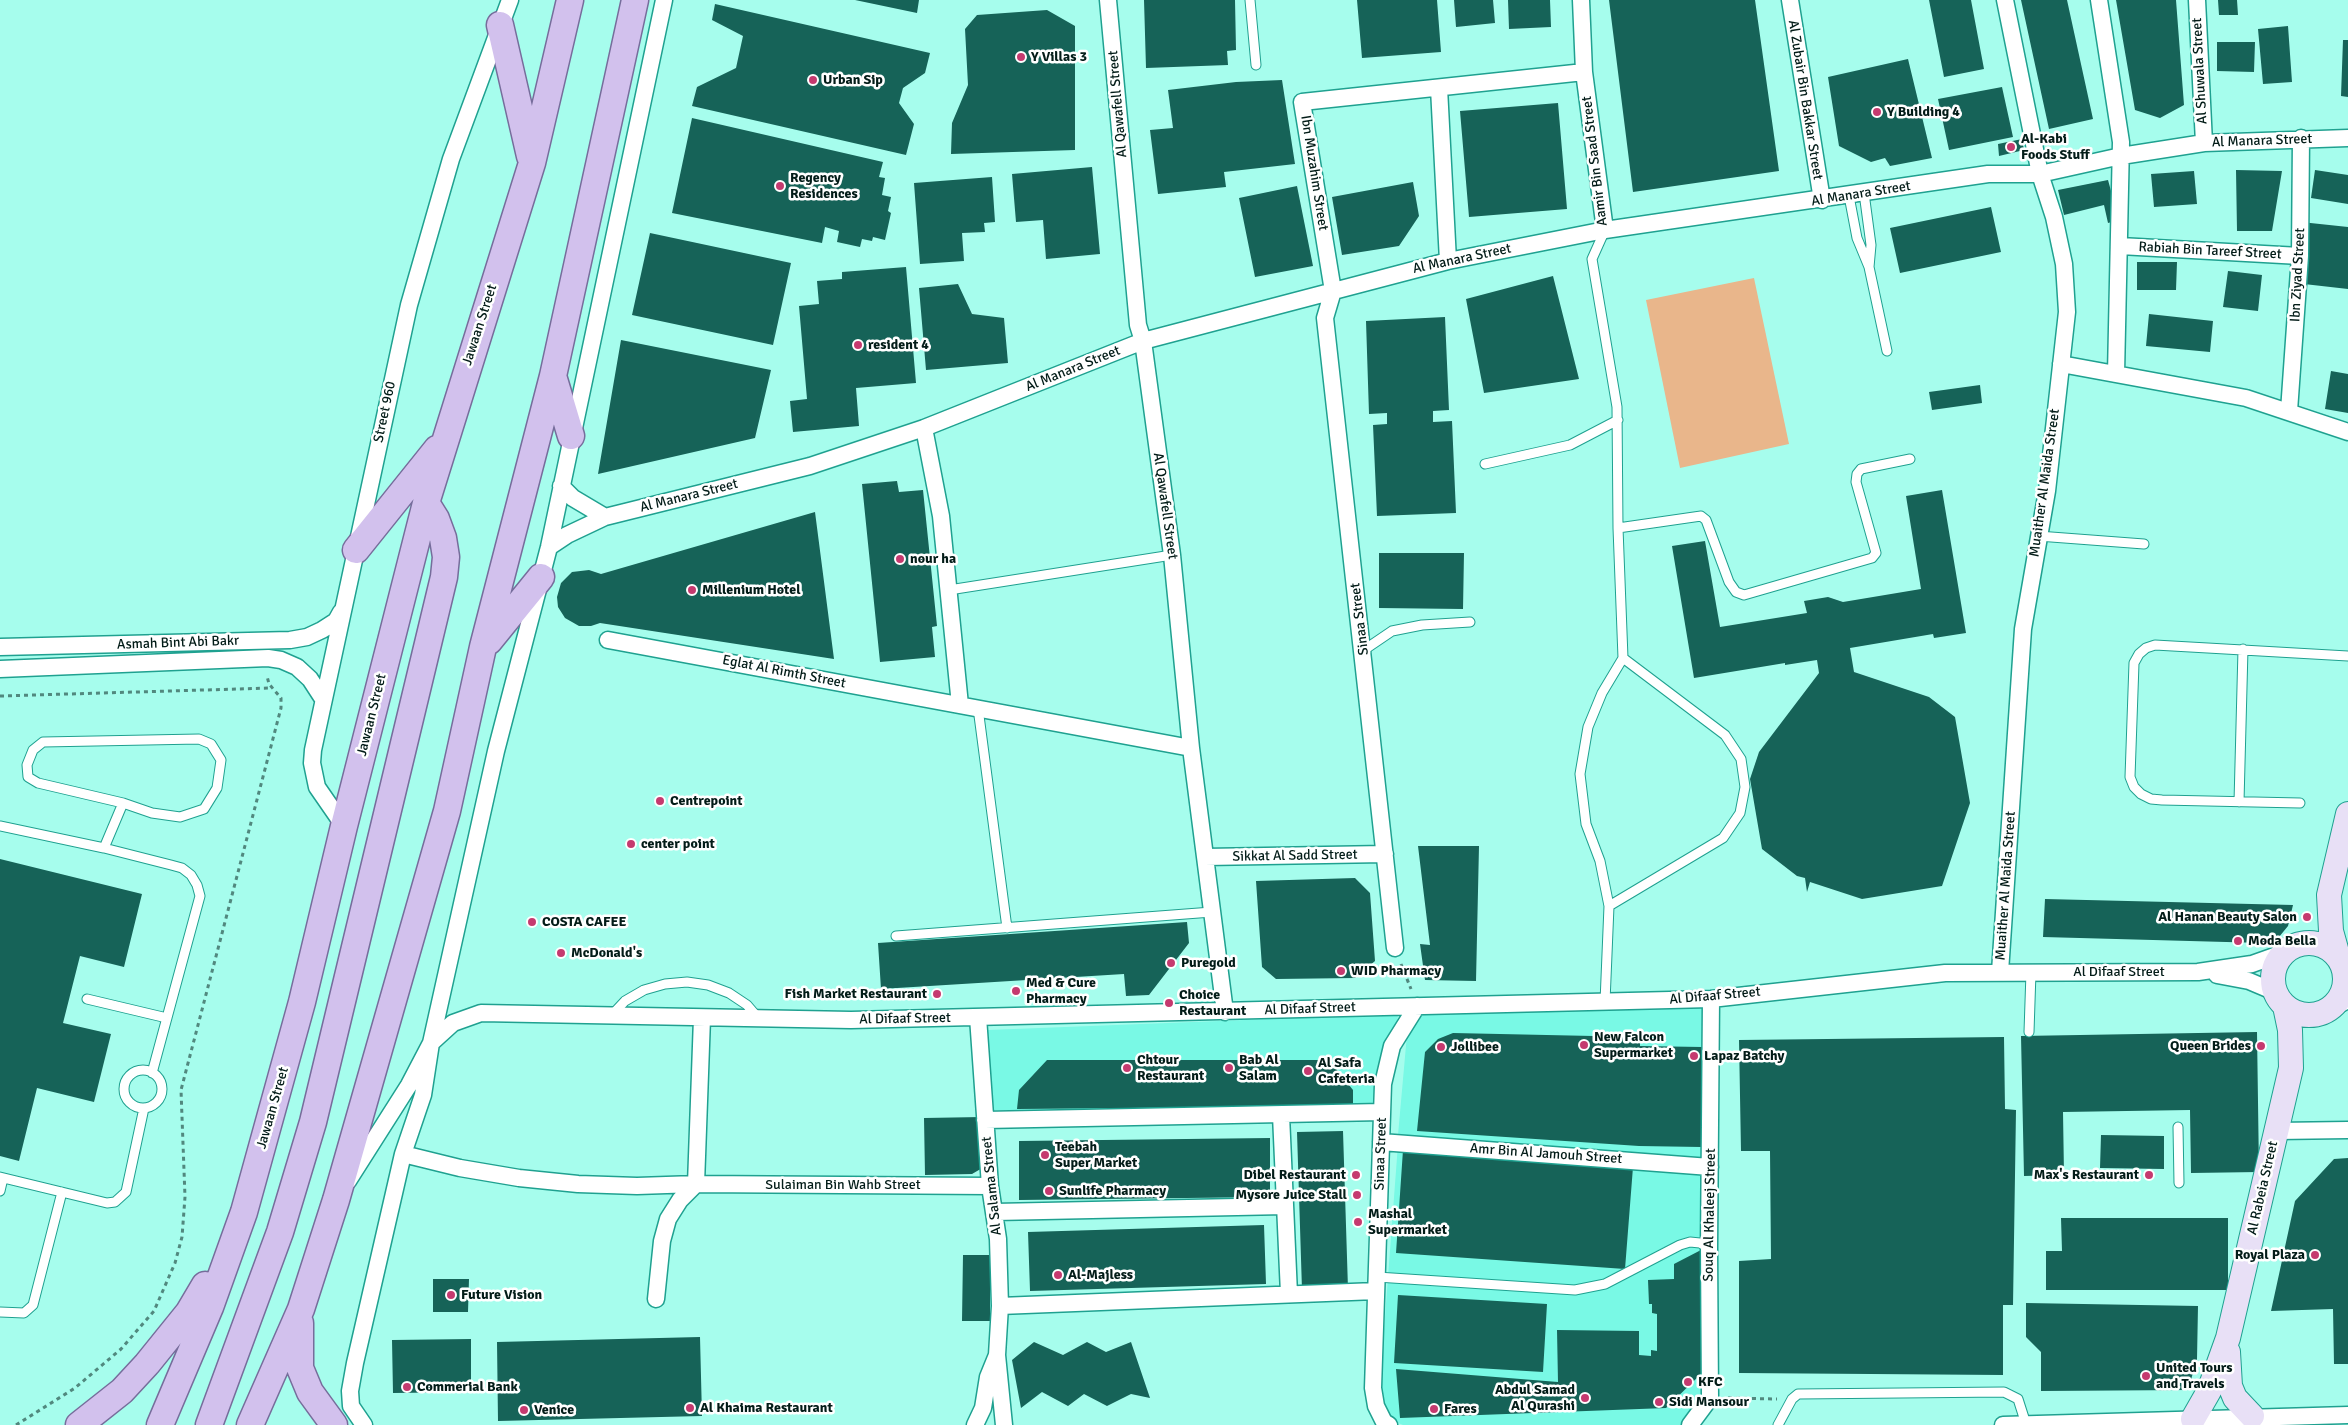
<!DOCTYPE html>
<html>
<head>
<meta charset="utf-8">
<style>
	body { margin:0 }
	canvas { display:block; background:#a6fded }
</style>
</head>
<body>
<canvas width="2348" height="1425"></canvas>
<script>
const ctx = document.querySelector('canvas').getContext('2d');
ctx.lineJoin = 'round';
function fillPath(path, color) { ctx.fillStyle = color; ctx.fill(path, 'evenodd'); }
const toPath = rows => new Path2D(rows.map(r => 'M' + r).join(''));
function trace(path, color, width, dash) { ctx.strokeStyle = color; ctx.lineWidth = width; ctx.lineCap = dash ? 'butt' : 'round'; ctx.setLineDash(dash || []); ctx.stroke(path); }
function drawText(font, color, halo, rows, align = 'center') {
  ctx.font = font + ' Signika,sans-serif'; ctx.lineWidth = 5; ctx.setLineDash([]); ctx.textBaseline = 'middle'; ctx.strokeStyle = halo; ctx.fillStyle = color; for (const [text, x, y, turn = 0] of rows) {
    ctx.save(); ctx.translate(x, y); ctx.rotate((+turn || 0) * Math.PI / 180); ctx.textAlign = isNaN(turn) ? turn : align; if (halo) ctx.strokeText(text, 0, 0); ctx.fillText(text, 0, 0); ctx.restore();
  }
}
const built = toPath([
	[1712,1006,1714,1162,1398,1135,1409,1012],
	[1398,1014,1389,1114,992,1110,988,1030],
	[1398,1144,1715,1172,1709,1386,1683,1425,1403,1425,1389,1419,1379,1397]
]);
const green = toPath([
	[1754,278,1789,444,1680,468,1646,300]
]);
const building = toPath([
	[855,0,919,0,917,13],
	[1144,0,1235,0,1236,50,1227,51,1228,65,1146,68],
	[1357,0,1437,0,1441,52,1362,58],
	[1454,0,1493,0,1495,23,1456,27],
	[1508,0,1550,0,1551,27,1509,29],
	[1609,0,1755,0,1779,171,1633,192],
	[1929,0,1971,0,1984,69,1944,77],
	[2021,0,2067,0,2093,119,2049,129],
	[2116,0,2176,0,2184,105,2160,118,2135,110],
	[2218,0,2237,0,2238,15,2219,15],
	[715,4,930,53,925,73,903,88,899,103,914,124,906,155,692,106,697,87,736,68,743,36,712,20],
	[1047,10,1075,26,1075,150,951,154,952,123,968,85,965,29,977,15],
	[2288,26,2292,82,2263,84,2258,29],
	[2343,40,2348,40,2348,97,2341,96],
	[2217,42,2255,42,2254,72,2217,71],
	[1908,59,1932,158,1890,166,1885,158,1871,162,1839,146,1828,77],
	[1282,80,1295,164,1224,172,1226,187,1158,194,1150,130,1173,128,1168,90,1236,82],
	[2002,87,2013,137,1949,150,1938,99],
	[1558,103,1567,209,1469,217,1460,111],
	[692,118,883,162,879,177,885,178,882,195,891,197,888,211,891,213,885,240,873,237,872,241,862,239,860,247,837,242,839,231,825,227,822,243,672,213],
	[2022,139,2024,150,1999,156,1998,144],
	[1092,167,1100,254,1046,259,1043,220,1016,222,1012,174],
	[2236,170,2282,171,2272,231,2237,231],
	[2315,170,2348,175,2348,204,2311,198],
	[2194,171,2197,204,2154,207,2151,174],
	[992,177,995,222,984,223,985,232,962,233,964,261,920,264,914,183],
	[2108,180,2119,220,2108,223,2104,205,2064,215,2058,190],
	[1413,182,1419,216,1399,246,1342,255,1332,197],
	[1297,186,1313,266,1255,277,1239,198],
	[1991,207,2001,252,1900,273,1890,228],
	[2301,222,2348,227,2348,289,2304,284],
	[650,233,791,263,773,345,632,315],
	[2137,262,2177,262,2176,290,2137,290],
	[906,267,916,383,856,388,859,426,793,432,790,401,807,399,799,306,819,304,817,281,842,279,842,272],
	[2228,271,2262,275,2258,311,2223,307],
	[1553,276,1579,379,1484,393,1466,299],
	[958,284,972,314,1004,318,1008,363,926,370,919,288],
	[2149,314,2213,321,2210,352,2146,346],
	[1445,317,1449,410,1433,411,1433,422,1452,421,1456,513,1377,516,1373,425,1387,424,1387,413,1369,414,1366,321],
	[621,340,771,370,755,438,598,474],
	[2331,371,2348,374,2348,413,2325,409],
	[1980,385,1982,403,1932,410,1929,392],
	[897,481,899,492,923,490,937,626,932,627,935,657,880,662,862,484],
	[1942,490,1966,633,1934,638,1933,634,1850,648,1854,672,1929,697,1955,717,1970,803,1942,886,1862,899,1810,882,1807,892,1805,878,1797,876,1762,849,1750,779,1759,752,1819,673,1817,660,1785,665,1785,663,1694,678,1672,546,1705,541,1720,627,1807,613,1804,601,1828,597,1843,602,1921,589,1906,496],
	[815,512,834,659,600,623,591,626,579,626,565,618,558,607,557,597,561,583,572,572,589,570,601,574],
	[1379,553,1464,553,1463,609,1379,608],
	[1418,846,1479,846,1476,981,1425,980,1420,944,1430,945],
	[0,859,142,894,124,967,80,956,63,1023,111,1034,94,1102,37,1088,19,1161,0,1156],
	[1355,878,1370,893,1375,961,1355,978,1276,979,1262,967,1256,881],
	[2045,899,2293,905,2288,926,2279,937,2263,943,2043,937],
	[1187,922,1189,943,1149,995,1126,996,1124,974,881,989,878,943],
	[2257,1032,2259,1172,2191,1173,2190,1110,2063,1112,2064,1175,2024,1176,2021,1036],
	[1453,1033,1640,1037,1640,1046,1702,1047,1701,1147,1639,1146,1417,1131,1425,1052,1438,1039],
	[2004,1037,2005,1109,2016,1110,2013,1305,2003,1305,2003,1375,1739,1373,1739,1261,1771,1259,1770,1151,1741,1151,1739,1040],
	[1047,1060,1329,1060,1353,1090,1353,1106,1017,1109,1019,1090],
	[982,1117,984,1167,972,1174,925,1175,924,1118],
	[1343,1131,1348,1289,1302,1290,1297,1132],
	[2101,1135,2164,1136,2164,1169,2100,1168],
	[1270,1138,1270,1197,1019,1200,1019,1141],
	[1403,1150,1633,1167,1625,1269,1396,1253],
	[2348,1158,2348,1364,2334,1364,2333,1309,2271,1311,2295,1201,2334,1159],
	[2061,1218,2228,1218,2228,1290,2046,1290,2046,1251,2062,1251],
	[1264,1225,1266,1284,1030,1291,1028,1232],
	[1701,1250,1701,1374,1666,1408,1400,1418,1396,1369,1558,1382,1557,1330,1639,1331,1639,1355,1651,1356,1651,1350,1657,1351,1657,1314,1652,1313,1652,1304,1649,1304,1648,1280,1674,1279,1674,1264],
	[963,1255,990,1255,990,1321,962,1321],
	[433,1279,469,1279,468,1312,433,1312],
	[1398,1295,1547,1304,1543,1372,1394,1363],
	[2026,1303,2198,1306,2197,1359,2188,1390,2041,1391,2041,1352,2026,1337],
	[700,1337,702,1416,498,1421,497,1342],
	[471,1339,471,1392,393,1393,392,1340],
	[1034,1342,1063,1355,1087,1342,1106,1352,1131,1342,1150,1398,1131,1394,1107,1406,1084,1394,1068,1406,1042,1392,1021,1408,1012,1360]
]);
const path = toPath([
	[0,696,272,688],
	[1401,964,1411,989],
	[1728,1398,1777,1399],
	[16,1425,75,1388,121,1349,154,1311,175,1263,182,1237,185,1197,181,1090,281,708,281,698,269,684,267,676]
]);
const lane = toPath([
	[1250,0,1256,65],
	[1864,193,1871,245,1869,267],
	[1849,196,1857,238,1869,267,1887,351],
	[1485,464,1570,445,1618,420],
	[1618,528,1701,516,1706,520,1729,582,1736,592,1744,595,1872,558,1876,553,1856,482,1857,474,1861,469,1910,459],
	[2038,536,2144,544],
	[949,590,1172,555],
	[1364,650,1392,631,1422,625,1470,622],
	[978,708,1007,928],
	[199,739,211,744,221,760,217,788,204,809,180,817,152,813,123,803,38,783,28,777,27,765,33,750,43,742,199,739],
	[2239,802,2243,649],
	[2300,803,2162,800,2151,799,2141,794,2134,787,2130,777,2134,663,2139,654,2146,648,2155,645,2348,656],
	[0,826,104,848,171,865,182,868,191,875,197,885,200,896,152,1073],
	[104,848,123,803],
	[1609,906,1723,838,1740,813,1745,787,1741,759,1725,735,1623,658],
	[896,936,1212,912],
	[87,999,167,1018],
	[1605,1002,1609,906,1600,861,1586,824,1580,774,1588,727,1602,693,1623,658,1618,528,1617,407,1592,259,1605,230],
	[611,1016,625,1001,644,990,665,984,687,982,708,985,729,993,747,1005,759,1019],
	[2029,1032,2031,972],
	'124 1089a19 19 0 1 1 38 0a19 19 0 1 1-38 0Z',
	[2178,1127,2179,1183],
	[0,1177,107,1203,115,1202,126,1192,144,1108],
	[0,1191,3,1178],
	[1377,1277,1575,1290,1605,1284,1680,1245,1690,1242,1700,1243,1709,1248],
	[0,1312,24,1313,33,1305,62,1192],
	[1778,1425,1792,1399,1798,1394,2004,1392,2018,1399,2026,1424]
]);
const street = toPath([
	[1108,0,1138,325,1143,341,1172,555,1191,748,1225,1012],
	[1581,0,1584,72,1605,230],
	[1790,0,1822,200],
	[2099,0,2121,142,2116,374],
	[2197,0,2204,143],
	[1439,88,1448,261],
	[2120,246,2300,256],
	[2061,364,2246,398,2348,432],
	[2289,411,2300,256,2301,138],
	[924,428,941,516,960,705],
	[561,486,573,498,605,517],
	[549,547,567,535,605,517,810,466,924,428,1143,341,1448,261,1605,230,1988,174,2040,174,2121,156,2204,143,2348,138],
	[608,640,1191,748],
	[0,647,290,640,307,637,322,630,336,621,341,612],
	[0,669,268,658,281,660,297,667,310,679,323,699],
	[344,826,317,787,312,763,313,750,409,305,451,159,510,0],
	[1205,857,1385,854],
	[1395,948,1325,318,1333,291,1302,102,1584,72],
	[2000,972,2023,629,2047,491,2067,312,2064,264,2054,217,2040,174,2005,0],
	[2217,975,2249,981,2275,992],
	[2330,1009,2348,1000],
	[978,1017,990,1186,998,1239,1000,1306,997,1355,1004,1425],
	[1281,1115,1289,1294],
	[985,1120,1382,1112],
	[2277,1131,2348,1130],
	[1381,1142,1710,1167],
	[403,1154,460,1168,519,1178,578,1184,637,1186,696,1184,990,1186],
	[348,1181,409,1085,431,1043,453,1023,481,1013,851,1020,1711,999,1945,973,2198,972,2252,964,2283,953],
	[995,1212,1285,1206],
	[656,1299,662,1241,668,1219,680,1200,696,1184,702,1018],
	[1000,1306,1376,1291],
	[364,1425,351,1406,350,1391,355,1363,403,1154,423,1095,431,1043,496,751,549,547,664,0],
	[975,1425,983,1408,988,1377,997,1355],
	[1389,1425,1384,1422,1376,1406,1373,1388,1383,1084,1392,1046,1417,1006],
	[1690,1425,1710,1398,1709,1248,1711,999],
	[2003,1425,2348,1415]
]);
const secondary = toPath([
	'2273 979a36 36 0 1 1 72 0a36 36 0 1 1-72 0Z',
	[2338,956,2331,931,2329,895,2348,814],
	[2228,1352,2230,1386,2235,1398,2252,1416],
	[2193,1419,2209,1391,2228,1338,2291,1068,2290,1030,2285,1006]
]);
const primary = toPath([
	[500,25,530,156],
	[553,376,571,436],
	[356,550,437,449],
	[489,641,541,577],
	[300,1323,300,1368,310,1392,334,1425],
	[79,1425,122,1391,147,1364,189,1312,205,1285],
	[160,1425,210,1307,244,1212,302,1002,344,826,426,503,532,163,570,0],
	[209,1425,280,1232,313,1122,444,577,446,557,443,538,436,519,426,503],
	[250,1425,301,1309,336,1200,447,811,483,647,553,376,635,0]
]);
const markers = [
	[1021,57,5,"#c53a6f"],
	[813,80,5,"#c53a6f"],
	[1877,112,5,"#c53a6f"],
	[2011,147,5,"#c53a6f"],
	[780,186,5,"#c53a6f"],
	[858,345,5,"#c53a6f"],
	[900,559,5,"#c53a6f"],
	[692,590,5,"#c53a6f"],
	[660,801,5,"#c53a6f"],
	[631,844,5,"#c53a6f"],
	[2307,917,5,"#c53a6f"],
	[532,922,5,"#c53a6f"],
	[2238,941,5,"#c53a6f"],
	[561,953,5,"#c53a6f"],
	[1171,963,5,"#c53a6f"],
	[1341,971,5,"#c53a6f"],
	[1016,991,5,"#c53a6f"],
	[937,994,5,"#c53a6f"],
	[1169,1003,5,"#c53a6f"],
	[1584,1045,5,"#c53a6f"],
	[2261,1046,5,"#c53a6f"],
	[1441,1047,5,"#c53a6f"],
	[1694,1056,5,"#c53a6f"],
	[1127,1068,5,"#c53a6f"],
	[1229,1068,5,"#c53a6f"],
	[1308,1071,5,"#c53a6f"],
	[1045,1155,5,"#c53a6f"],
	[1356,1175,5,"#c53a6f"],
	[2149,1175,5,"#c53a6f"],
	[1049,1191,5,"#c53a6f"],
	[1357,1195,5,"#c53a6f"],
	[1358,1222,5,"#c53a6f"],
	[2315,1255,5,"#c53a6f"],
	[1058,1275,5,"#c53a6f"],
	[451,1295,5,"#c53a6f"],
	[2146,1376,5,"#c53a6f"],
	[1688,1382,5,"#c53a6f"],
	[407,1387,5,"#c53a6f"],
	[1585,1398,5,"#c53a6f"],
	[1659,1402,5,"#c53a6f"],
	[690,1408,5,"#c53a6f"],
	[1434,1409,5,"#c53a6f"],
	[524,1410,5,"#c53a6f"]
];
const poiNames = [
	["Y Villas 3",1031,57],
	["Urban Sip",823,80],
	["Y Building 4",1887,112],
	["Al-Kabi",2021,139],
	["Foods Stuff",2021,155],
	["Regency",790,178],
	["Residences",790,194],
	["resident 4",868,345],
	["nour ha",910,559],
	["Millenium Hotel",702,590],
	["Centrepoint",670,801],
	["center point",641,844],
	["Al Hanan Beauty Salon",2297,917,"right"],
	["COSTA CAFEE",542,922],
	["Moda Bella",2248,941],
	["McDonald's",571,953],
	["Puregold",1181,963],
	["WID Pharmacy",1351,971],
	["Med & Cure",1026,983],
	["Pharmacy",1026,999],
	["Fish Market Restaurant",927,994,"right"],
	["Choice",1179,995],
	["Restaurant",1179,1011],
	["New Falcon",1594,1037],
	["Supermarket",1594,1053],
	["Queen Brides",2251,1046,"right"],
	["Jollibee",1451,1047],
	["Lapaz Batchy",1704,1056],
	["Chtour",1137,1060],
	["Restaurant",1137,1076],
	["Bab Al",1239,1060],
	["Salam",1239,1076],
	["Al Safa",1318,1063],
	["Cafeteria",1318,1079],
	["Teebah",1055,1147],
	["Super Market",1055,1163],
	["Dibel Restaurant",1346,1175,"right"],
	["Max's Restaurant",2139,1175,"right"],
	["Sunlife Pharmacy",1059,1191],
	["Mysore Juice Stall",1347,1195,"right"],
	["Mashal",1368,1214],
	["Supermarket",1368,1230],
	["Royal Plaza",2305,1255,"right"],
	["Al-Majless",1068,1275],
	["Future Vision",461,1295],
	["United Tours",2156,1368],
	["and Travels",2156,1384],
	["KFC",1698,1382],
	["Commerial Bank",417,1387],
	["Abdul Samad",1575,1390,"right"],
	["Al Qurashi",1575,1406,"right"],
	["Sidi Mansour",1669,1402],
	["Al Khaima Restaurant",700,1408],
	["Fares",1444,1409],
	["Venice",534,1410]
];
const streetNames = [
	["Al Shuwala Street",2200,71,-93],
	["Al Zubair Bin Bakkar Street",1805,100,81],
	["Al Qawafell Street",1118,104,-95],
	["Al Manara Street",2262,141,-2],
	["Aamir Bin Saad Street",1595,161,-97],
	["Ibn Muzahim Street",1314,173,81],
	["Al Manara Street",1861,194,-9],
	["Rabiah Bin Tareef Street",2210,251,3],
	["Al Manara Street",1462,259,-12],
	["Ibn Ziyad Street",2298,275,-87],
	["Jawaan Street",480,325,-72],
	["Al Manara Street",1073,369,-22],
	["Street 960",385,412,-78],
	["Muaither Al Maida Street",2045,483,-82],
	["Al Manara Street",689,496,-14],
	["Al Qawafell Street",1165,506,82],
	["Sinaa Street",1360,619,-97],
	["Asmah Bint Abi Bakr",178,643,-2],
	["Eglat Al Rimth Street",784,672,11],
	["Jawaan Street",372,715,-76],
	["Sikkat Al Sadd Street",1295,856,-1],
	["Muaither Al Maida Street",2006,886,-86],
	["Al Difaaf Street",2119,972],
	["Al Difaaf Street",1715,996,-5],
	["Al Difaaf Street",1310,1009,-2],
	["Al Difaaf Street",905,1019,-1],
	["Jawaan Street",273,1108,-74],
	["Sinaa Street",1381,1154,-88],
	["Amr Bin Al Jamouh Street",1546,1154,4],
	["Sulaiman Bin Wahb Street",843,1185],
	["Al Salama Street",992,1186,-96],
	["Al Rabeia Street",2263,1188,-77],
	["Souq Al Khaleej Street",1710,1215,-89]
];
fillPath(built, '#79f9e5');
fillPath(green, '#e9b68b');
fillPath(building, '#166358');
trace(lane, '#1fa190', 11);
trace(street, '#1fa190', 19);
trace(secondary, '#1fa190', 26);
trace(primary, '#766d9b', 29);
trace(path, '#51887e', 3, [4, 4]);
trace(lane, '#fff', 9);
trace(street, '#fff', 16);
trace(secondary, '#e8e0f6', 24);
trace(primary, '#d2c1ed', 26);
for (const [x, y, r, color] of markers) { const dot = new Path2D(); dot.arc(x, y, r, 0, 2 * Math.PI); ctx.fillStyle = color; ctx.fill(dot); trace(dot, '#fff', 2); }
drawText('bold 14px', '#031c18', '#fff', poiNames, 'left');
drawText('14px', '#031c18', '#fff', streetNames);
</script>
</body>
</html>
